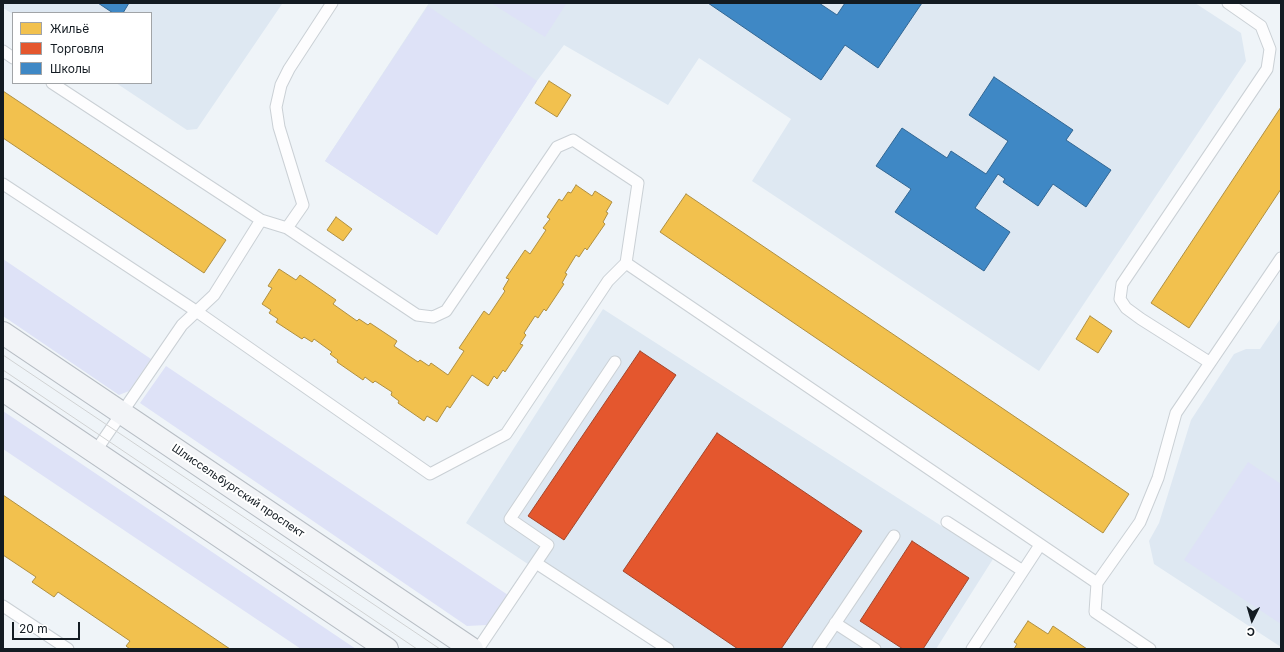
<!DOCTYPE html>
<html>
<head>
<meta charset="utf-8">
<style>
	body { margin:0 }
	#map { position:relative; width:1284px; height:652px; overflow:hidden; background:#eff4f8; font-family:Inter,sans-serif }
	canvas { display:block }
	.frame { position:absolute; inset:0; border:4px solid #131b22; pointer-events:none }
	.legend { position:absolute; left:12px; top:12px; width:140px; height:72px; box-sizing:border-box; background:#fff; border:1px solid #a1a4a7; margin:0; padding:5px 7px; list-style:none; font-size:12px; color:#131b22 }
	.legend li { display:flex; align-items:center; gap:8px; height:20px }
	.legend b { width:20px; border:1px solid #a1a4a7 }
	.north { position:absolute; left:1232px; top:600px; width:40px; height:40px; -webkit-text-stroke:3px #fff; paint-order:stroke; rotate:185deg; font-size:11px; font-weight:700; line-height:16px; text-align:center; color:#131b22 }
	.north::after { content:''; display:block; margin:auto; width:14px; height:18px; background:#131b22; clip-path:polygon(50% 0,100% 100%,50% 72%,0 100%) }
	.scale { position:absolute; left:12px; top:622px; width:68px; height:18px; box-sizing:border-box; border:2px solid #131b22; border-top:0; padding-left:5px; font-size:12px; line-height:14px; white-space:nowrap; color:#131b22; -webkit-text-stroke:3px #fff; paint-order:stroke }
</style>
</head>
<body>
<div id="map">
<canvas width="1284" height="652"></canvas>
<div class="frame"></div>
<ul class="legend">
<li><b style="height:11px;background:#f2c14e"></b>Жильё</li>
<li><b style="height:11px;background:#e4572e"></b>Торговля</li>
<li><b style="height:11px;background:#3f88c5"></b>Школы</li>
</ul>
<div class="north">С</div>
<div class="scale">20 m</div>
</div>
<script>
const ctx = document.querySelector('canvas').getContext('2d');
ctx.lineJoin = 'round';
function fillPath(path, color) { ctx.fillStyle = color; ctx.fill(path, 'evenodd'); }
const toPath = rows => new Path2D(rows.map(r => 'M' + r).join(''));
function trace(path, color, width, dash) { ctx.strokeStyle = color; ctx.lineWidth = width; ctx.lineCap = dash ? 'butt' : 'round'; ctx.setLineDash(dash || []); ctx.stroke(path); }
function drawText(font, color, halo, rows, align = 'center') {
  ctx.font = font + ' Inter,sans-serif'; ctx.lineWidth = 4; ctx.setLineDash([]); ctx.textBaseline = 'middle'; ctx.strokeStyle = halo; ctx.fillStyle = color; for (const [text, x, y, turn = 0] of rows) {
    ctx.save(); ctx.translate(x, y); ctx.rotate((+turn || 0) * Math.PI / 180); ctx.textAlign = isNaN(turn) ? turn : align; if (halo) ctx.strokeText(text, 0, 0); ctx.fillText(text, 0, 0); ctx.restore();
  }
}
const built = toPath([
	[3,3,282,3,282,4,197,129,187,130,116,83,151,83,151,13,13,13,13,14,3,8],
	[429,3,1195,3,1241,33,1246,61,1039,371,752,181,791,119,699,58,668,105,564,45,537,81,437,235,325,161],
	[603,309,993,559,936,649,656,649,466,523],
	[1281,318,1281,647,1154,564,1149,541,1159,523,1191,420,1234,354,1246,349,1260,349]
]);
const green = toPath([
	[491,3,564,3,566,4,545,37],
	[428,6,537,81,437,235,325,161],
	[3,259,151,359,129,391,119,395,3,316],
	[166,366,508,595,487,625,467,626,140,403],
	[3,411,356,649,301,649,3,449],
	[1248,462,1281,484,1281,624,1184,560]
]);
const homes = toPath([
	[549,81,571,95,557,117,535,103,549,81],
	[3,91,226,240,204,273,3,138,3,91],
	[1281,107,1281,189,1189,328,1151,303,1281,107],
	[576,185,592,196,595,191,612,202,606,212,608,213,603,222,605,224,587,250,585,248,579,257,576,255,565,273,567,274,562,283,564,284,546,311,544,309,538,318,535,316,524,333,526,335,520,344,523,345,505,372,503,370,497,379,494,376,488,386,472,375,450,408,447,406,437,422,427,416,424,421,398,403,399,401,391,395,392,392,375,381,373,383,365,377,363,380,337,362,338,360,330,354,332,352,314,339,312,342,304,337,302,339,276,322,278,319,269,313,271,310,262,304,272,288,268,286,279,269,296,280,300,275,336,300,333,304,357,321,359,319,368,325,370,323,397,341,394,346,418,362,420,360,429,366,431,363,448,375,464,351,459,348,484,311,489,315,505,291,503,289,509,279,506,278,525,250,530,254,546,230,543,228,550,219,547,217,559,199,562,201,568,192,571,193,576,185],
	[686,194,1129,494,1103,533,660,232,686,194],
	[336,217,352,229,343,241,327,230,336,217],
	[1090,316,1112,331,1098,353,1076,339,1090,316],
	[3,495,230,649,130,649,126,646,130,641,58,592,54,597,32,582,36,577,3,555,3,495],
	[1028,621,1048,634,1053,626,1087,649,1014,649,1017,644,1014,642,1028,621]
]);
const shops = toPath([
	[640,351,676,375,564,540,528,516,640,351],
	[717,433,862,531,781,649,738,649,623,571,717,433],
	[912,541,969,578,923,649,903,649,860,621,912,541]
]);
const schools = toPath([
	[98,3,129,3,123,13,113,13,98,3],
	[708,3,819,3,837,15,845,3,922,3,878,68,845,45,821,80,708,3],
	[994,77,1073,130,1066,140,1111,170,1086,207,1053,184,1038,206,1003,182,1005,179,998,174,975,208,1010,232,984,271,895,212,911,189,876,166,902,128,947,158,951,151,986,174,1008,141,969,115,994,77]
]);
const lane = toPath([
	[3,51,13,58],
	[52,83,261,220,287,228,417,315,433,317,446,311,557,147,573,140,638,183,626,263],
	[3,184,196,311,430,474,506,434,608,281,626,263,1097,583,1140,522,1158,478,1176,413,1281,258],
	[287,228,303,205,279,127,276,107,281,85,289,69,332,3],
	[1209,362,1141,319,1126,308,1120,299,1122,284,1267,69,1270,49,1261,26,1228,3],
	[95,452,182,325,214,295,261,220],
	[947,522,1023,571],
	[536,563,668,649],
	[1097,583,1095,612,1150,649],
	[3,606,68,649],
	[835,623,875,649],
	[478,649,548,545,510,519,615,362],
	[818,649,894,536],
	[972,649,1040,545]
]);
const primary = toPath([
	[3,333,472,649],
	[3,390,387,649]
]);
const tram = toPath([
	[3,355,440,649],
	[3,370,417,649]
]);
const streetNames = [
	["Шлиссельбургский проспект",238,491,34]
];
fillPath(built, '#dee8f2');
fillPath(green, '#dee2f7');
fillPath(homes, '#f2c14e');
trace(homes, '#af8f41', 1);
fillPath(shops, '#e4572e');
trace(shops, '#a5452a', 1);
fillPath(schools, '#3f88c5');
trace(schools, '#326794', 1);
trace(lane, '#cad0d5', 13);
trace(primary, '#b7bdc4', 24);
trace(lane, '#fdfdfe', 11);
trace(primary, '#f2f4f7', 22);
trace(tram, '#d0d2d3', 1);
drawText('11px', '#131b22', '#fff', streetNames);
</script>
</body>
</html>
